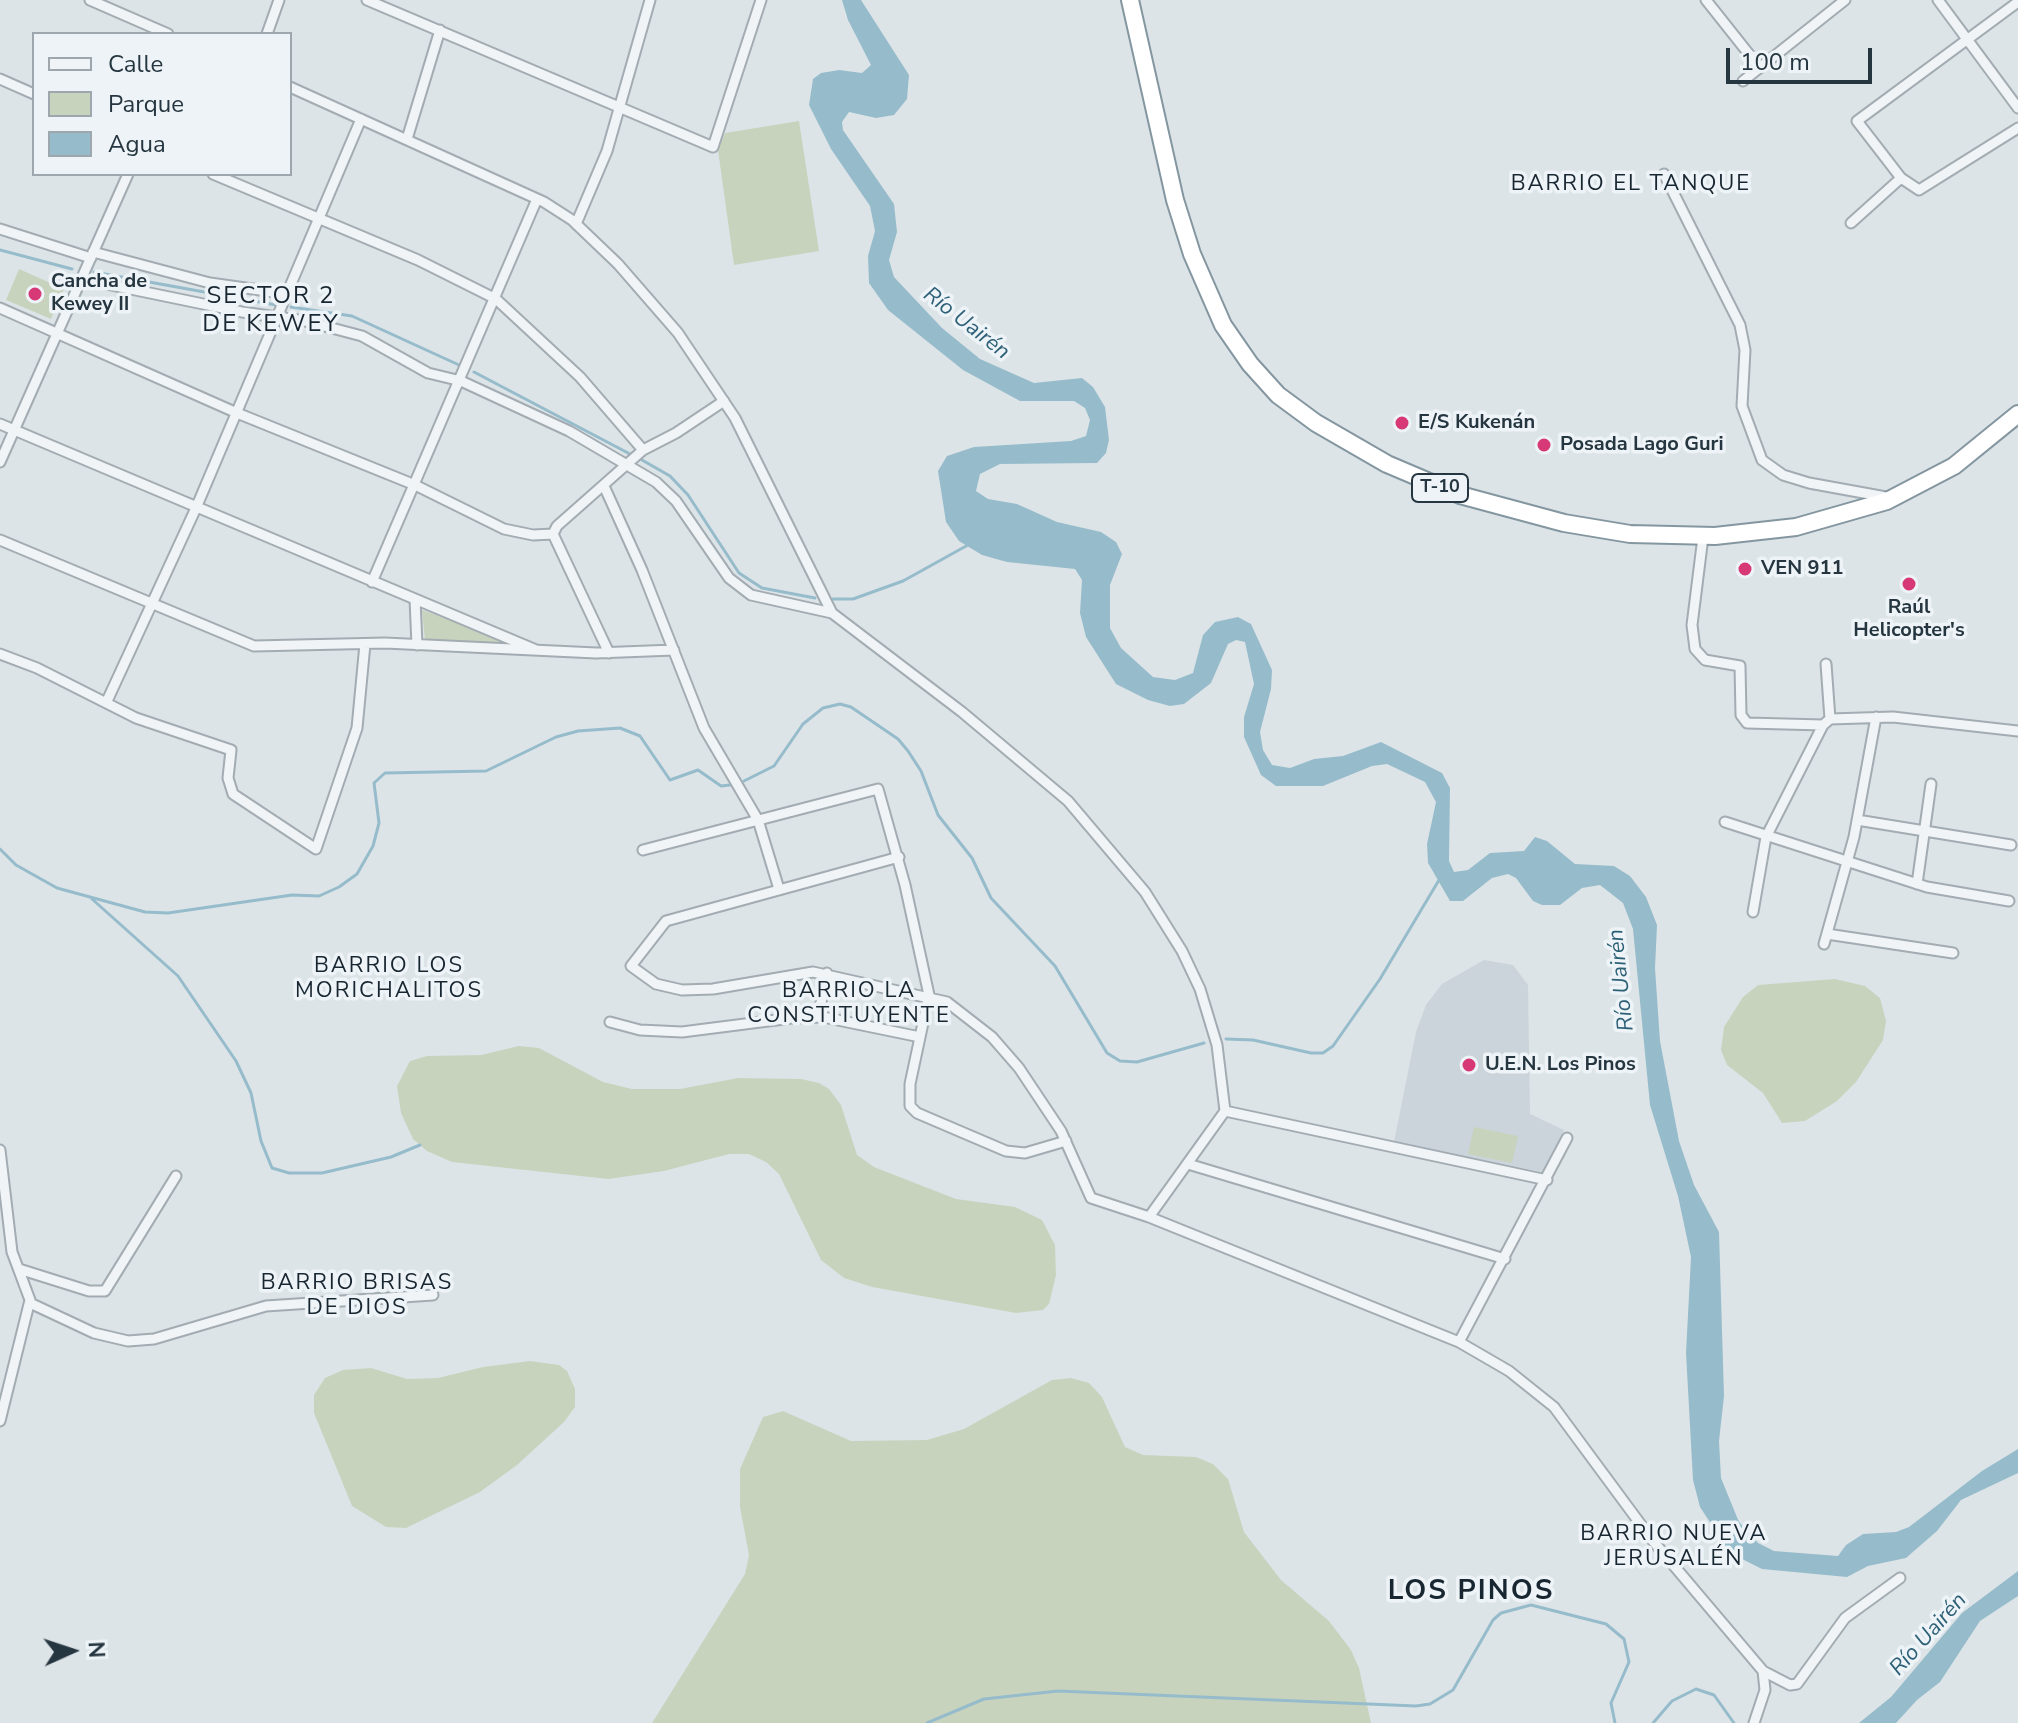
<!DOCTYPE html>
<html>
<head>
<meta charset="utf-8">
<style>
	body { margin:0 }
	#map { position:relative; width:2018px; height:1723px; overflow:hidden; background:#dde4e8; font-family:"Nunito Sans",sans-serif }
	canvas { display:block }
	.legend { position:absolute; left:32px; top:32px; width:260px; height:144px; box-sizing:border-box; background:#edf3f6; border:2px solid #9da7ad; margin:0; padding:10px 14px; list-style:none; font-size:24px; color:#263640 }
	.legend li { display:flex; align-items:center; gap:16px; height:40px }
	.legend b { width:40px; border:2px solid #9da7ad }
	.north { position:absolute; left:32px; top:1611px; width:80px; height:80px; -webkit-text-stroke:6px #edf3f6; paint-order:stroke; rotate:87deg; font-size:22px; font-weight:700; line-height:32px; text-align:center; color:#263640 }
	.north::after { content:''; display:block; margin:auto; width:28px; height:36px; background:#263640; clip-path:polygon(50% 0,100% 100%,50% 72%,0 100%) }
	.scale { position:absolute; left:1726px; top:48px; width:146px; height:36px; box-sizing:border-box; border:4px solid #263640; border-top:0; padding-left:10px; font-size:24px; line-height:28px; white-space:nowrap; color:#263640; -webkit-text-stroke:6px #edf3f6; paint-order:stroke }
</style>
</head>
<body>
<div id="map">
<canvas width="2018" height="1723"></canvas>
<ul class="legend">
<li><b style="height:10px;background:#f0f4f6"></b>Calle</li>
<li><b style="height:22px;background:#c8d3be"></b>Parque</li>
<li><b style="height:22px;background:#96bccb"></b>Agua</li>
</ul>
<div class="north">N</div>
<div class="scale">100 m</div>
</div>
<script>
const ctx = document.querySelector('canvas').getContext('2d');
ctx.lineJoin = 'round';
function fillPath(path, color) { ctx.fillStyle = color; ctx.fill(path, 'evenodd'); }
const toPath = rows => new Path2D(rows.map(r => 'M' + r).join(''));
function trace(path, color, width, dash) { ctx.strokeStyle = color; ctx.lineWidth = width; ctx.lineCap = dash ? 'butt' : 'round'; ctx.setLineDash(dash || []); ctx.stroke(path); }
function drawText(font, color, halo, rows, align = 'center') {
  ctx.font = font + ' "Nunito Sans",sans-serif'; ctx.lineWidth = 7; ctx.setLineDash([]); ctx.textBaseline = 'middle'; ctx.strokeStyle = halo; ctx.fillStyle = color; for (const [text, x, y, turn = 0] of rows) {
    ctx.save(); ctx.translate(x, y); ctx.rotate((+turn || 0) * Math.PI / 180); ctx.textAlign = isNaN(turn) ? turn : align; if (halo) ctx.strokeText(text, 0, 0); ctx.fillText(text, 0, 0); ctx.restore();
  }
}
const built = toPath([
	[1484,960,1513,965,1528,985,1530,1114,1564,1130,1542,1172,1394,1142,1416,1032,1426,1005,1442,984]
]);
const green = toPath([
	[799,121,819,251,734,265,718,150,725,133],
	[19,269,64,289,51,319,6,300],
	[422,610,495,636,501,643,425,641],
	[1835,979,1865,986,1880,998,1886,1021,1883,1040,1856,1082,1837,1101,1805,1121,1782,1123,1763,1093,1727,1065,1721,1050,1724,1027,1743,997,1758,985],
	[519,1046,539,1048,603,1082,632,1089,680,1089,738,1078,801,1079,819,1083,829,1089,841,1105,857,1155,874,1167,956,1199,1015,1207,1042,1220,1055,1245,1056,1275,1049,1304,1043,1310,1016,1313,872,1287,844,1278,821,1260,779,1174,766,1162,749,1154,729,1154,664,1171,608,1179,452,1162,427,1151,413,1139,401,1113,397,1086,410,1061,427,1056,481,1055],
	[1474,1127,1518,1136,1512,1163,1468,1154],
	[530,1361,559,1365,567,1371,575,1389,575,1407,564,1422,517,1465,480,1492,406,1528,386,1527,352,1506,314,1413,314,1395,325,1378,343,1370,371,1368,407,1379,438,1378,483,1367],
	[1071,1378,1089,1383,1102,1397,1125,1447,1143,1455,1196,1457,1213,1464,1228,1479,1244,1532,1281,1580,1329,1621,1351,1650,1359,1668,1371,1723,652,1723,745,1574,749,1555,740,1507,740,1469,763,1417,783,1411,851,1441,927,1440,964,1429,1052,1380]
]);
const water = toPath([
	[842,0,861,0,909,75,907,99,894,115,876,118,849,112,842,122,843,130,894,204,897,232,889,260,894,277,942,328,980,359,1034,383,1082,378,1093,387,1105,407,1109,440,1106,453,1097,463,1000,464,980,474,976,491,988,499,1017,504,1057,522,1101,532,1116,542,1122,554,1110,585,1110,628,1121,648,1153,677,1175,680,1193,673,1203,635,1215,622,1238,617,1251,624,1272,670,1271,689,1260,732,1263,750,1272,765,1290,768,1314,759,1343,756,1381,742,1442,773,1450,788,1449,861,1454,872,1468,870,1490,853,1524,851,1535,837,1547,841,1575,864,1614,866,1630,876,1646,897,1657,925,1655,968,1660,1041,1679,1141,1694,1185,1719,1232,1724,1396,1719,1441,1721,1478,1739,1522,1758,1543,1774,1551,1838,1556,1846,1545,1863,1534,1896,1532,1909,1527,1982,1471,2018,1449,2018,1473,1961,1500,1937,1531,1906,1558,1868,1566,1847,1577,1762,1569,1730,1553,1700,1507,1693,1480,1686,1353,1691,1257,1678,1196,1650,1105,1633,929,1623,903,1600,885,1582,888,1560,905,1542,905,1533,901,1516,878,1508,874,1492,878,1463,901,1450,901,1428,863,1427,844,1436,802,1425,782,1387,764,1372,766,1323,786,1276,786,1261,775,1244,737,1244,717,1254,684,1245,642,1236,640,1228,644,1211,683,1184,704,1170,706,1148,700,1116,684,1086,637,1080,613,1082,580,1075,569,1007,562,982,555,959,541,946,522,938,471,947,456,974,447,1071,441,1086,436,1090,420,1085,408,1074,401,1020,401,963,370,888,310,869,283,868,256,875,231,870,206,831,149,809,105,813,79,821,73,839,70,862,73,871,65,848,20],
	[2018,1571,2018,1596,1980,1621,1940,1682,1917,1700,1896,1723,1859,1723,1891,1697,1962,1613]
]);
const stream = toPath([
	[0,250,72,269],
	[94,272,276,305],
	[291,307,352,316,459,365],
	[474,372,630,454],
	[642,460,670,476,688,495,739,573,762,588,815,598],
	[833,599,853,599,903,581,968,545],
	[744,781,774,766,803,724,823,708,840,704,851,707,898,739,908,751,921,771,938,815,972,858,991,898,1055,966,1107,1053,1120,1061,1137,1062,1204,1043],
	[0,849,16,865,57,888,145,912,168,913,292,895,319,896,339,887,357,874,373,846,379,823,374,783,385,773,486,771,556,737,578,731,620,728,640,736,670,780,698,770,721,786,730,785],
	[92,899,178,976,236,1061,251,1093,261,1141,272,1168,289,1173,322,1173,391,1157,420,1145],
	[1226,1039,1253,1040,1311,1053,1323,1053,1333,1046,1380,979,1439,880],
	[927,1723,984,1699,1058,1691,1416,1706,1430,1704,1453,1690,1493,1620,1501,1613,1531,1605,1606,1624,1624,1639,1629,1662,1611,1703,1615,1723],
	[1653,1723,1672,1701,1696,1689,1714,1695,1734,1723]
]);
const street = toPath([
	[90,0,168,34],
	[367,0,713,147,761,0],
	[1706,0,1760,68],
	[1938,0,2018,108],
	[2018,2,1857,121,1901,178,1919,190,2018,128],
	[267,34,279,0],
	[0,79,34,94],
	[1743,81,1845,0],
	[290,87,544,202,572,220,618,264,678,333,735,418,832,613,962,712,1068,801,1145,892,1182,951,1200,989,1217,1045,1225,1111,1149,1217],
	[407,139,440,30],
	[213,174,418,260,496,299,580,377,643,450],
	[1664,174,1740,325,1745,350,1742,406,1762,460,1783,475,1809,483,1886,497],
	[1851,223,1901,178],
	[576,224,607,151,650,0],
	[0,229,91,258],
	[93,252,210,283,288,294],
	[82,279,242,312,305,321,362,336,428,373,461,381,569,431,656,482,676,501,729,578,751,595,832,613],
	[0,308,237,413,415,485,504,529,533,535,553,534],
	[0,424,536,650],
	[0,462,128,174],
	[604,486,642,570,704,728,758,820,779,889],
	[553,534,557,526,643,450,676,433,724,401],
	[553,534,609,653],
	[1703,537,1692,625,1695,649,1705,660,1740,666,1741,715,1747,723,1823,725,1830,719,1893,717,2018,731],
	[0,540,254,646,385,643,596,653,674,650],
	[372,582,537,199],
	[415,599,417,645],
	[0,654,37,668,136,718,231,750,228,778,233,794,316,849,357,728,365,644],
	[1826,664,1830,719],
	[107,701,196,508,361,119],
	[1857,820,2011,845],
	[1725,822,1927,887,2009,901],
	[643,850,878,789,905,885,929,995,910,1084,910,1106,917,1113,1006,1151,1025,1153,1066,1141],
	[899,857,666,921,631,966,656,984,682,990,713,989,813,972,947,1002,992,1037,1019,1068,1061,1131,1091,1198,1149,1217,1459,1342,1509,1371,1554,1407,1653,1541,1763,1671,1765,1690,1754,1723],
	[1917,884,1931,784],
	[1753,912,1766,837,1823,725],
	[1827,934,1953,953],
	[1824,944,1854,837,1876,717],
	[818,1017,827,973],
	[610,1022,640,1030,682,1032,792,1018,823,1017,920,1037],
	[1225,1111,1547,1180],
	[0,1150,12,1252,30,1300,0,1421],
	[1188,1164,1505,1259],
	[19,1269,89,1291,105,1291,176,1176],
	[30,1303,94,1333,128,1341,154,1339,266,1306,433,1295],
	[1459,1342,1567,1138],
	[1763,1671,1790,1685,1797,1684,1845,1618,1900,1578]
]);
const highway = toPath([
	[1130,0,1175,200,1192,254,1223,325,1250,364,1278,395,1316,423,1387,464,1460,495,1564,523,1630,534,1715,536,1796,527,1887,501,1954,466,2018,414]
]);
const markers = [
	[35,294,8,"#d73976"],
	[1402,423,8,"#d73976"],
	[1544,445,8,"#d73976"],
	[1745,569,8,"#d73976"],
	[1909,584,8,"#d73976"],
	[1469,1065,8,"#d73976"]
];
const shields = [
	[1440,488,56]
];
const shieldNames = [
	["T-10",1440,488]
];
const poiNames = [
	["Cancha de",51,282],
	["Kewey II",51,305],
	["E/S Kukenán",1418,423],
	["Posada Lago Guri",1560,445],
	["VEN 911",1761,569],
	["Raúl",1909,608,"center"],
	["Helicopter's",1909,631,"center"],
	["U.E.N. Los Pinos",1485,1065]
];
const neighbourhoodNames = [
	["BARRIO EL TANQUE",1631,185],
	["BARRIO LOS",389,967],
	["MORICHALITOS",389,992],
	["BARRIO LA",849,992],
	["CONSTITUYENTE",849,1017],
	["BARRIO BRISAS",357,1284],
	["DE DIOS",357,1309],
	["BARRIO NUEVA",1674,1535],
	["JERUSALÉN",1674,1560]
];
const waterNames = [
	["Río Uairén",966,324,38],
	["Río Uairén",1622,980,-96],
	["Río Uairén",1929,1635,-48]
];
const quarterNames = [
	["SECTOR 2",271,297],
	["DE KEWEY",271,325]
];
const districtNames = [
	["LOS PINOS",1471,1592]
];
fillPath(built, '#cbd4db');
fillPath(green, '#c8d3be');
fillPath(water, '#96bccb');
trace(stream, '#96bccb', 3);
trace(street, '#a2acb2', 13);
trace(highway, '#8496a0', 20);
trace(street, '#f0f4f6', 9);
trace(highway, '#fff', 16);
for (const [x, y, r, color] of markers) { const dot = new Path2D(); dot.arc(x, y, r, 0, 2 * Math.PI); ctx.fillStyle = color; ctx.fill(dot); trace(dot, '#edf3f6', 3); }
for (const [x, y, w] of shields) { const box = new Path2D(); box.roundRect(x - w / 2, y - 14, w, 28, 6); ctx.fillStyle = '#edf3f6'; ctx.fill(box); trace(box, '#263640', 2); }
drawText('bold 18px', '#263640', null, shieldNames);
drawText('bold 20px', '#263640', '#edf3f6', poiNames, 'left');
ctx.letterSpacing = '2px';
drawText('22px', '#182631', '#edf3f6', neighbourhoodNames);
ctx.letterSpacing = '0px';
drawText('italic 22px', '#2d6077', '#edf3f6', waterNames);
ctx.letterSpacing = '2px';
drawText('24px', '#182631', '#edf3f6', quarterNames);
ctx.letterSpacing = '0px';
ctx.letterSpacing = '2px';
drawText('bold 28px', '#182631', '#edf3f6', districtNames);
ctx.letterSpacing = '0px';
</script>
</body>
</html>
